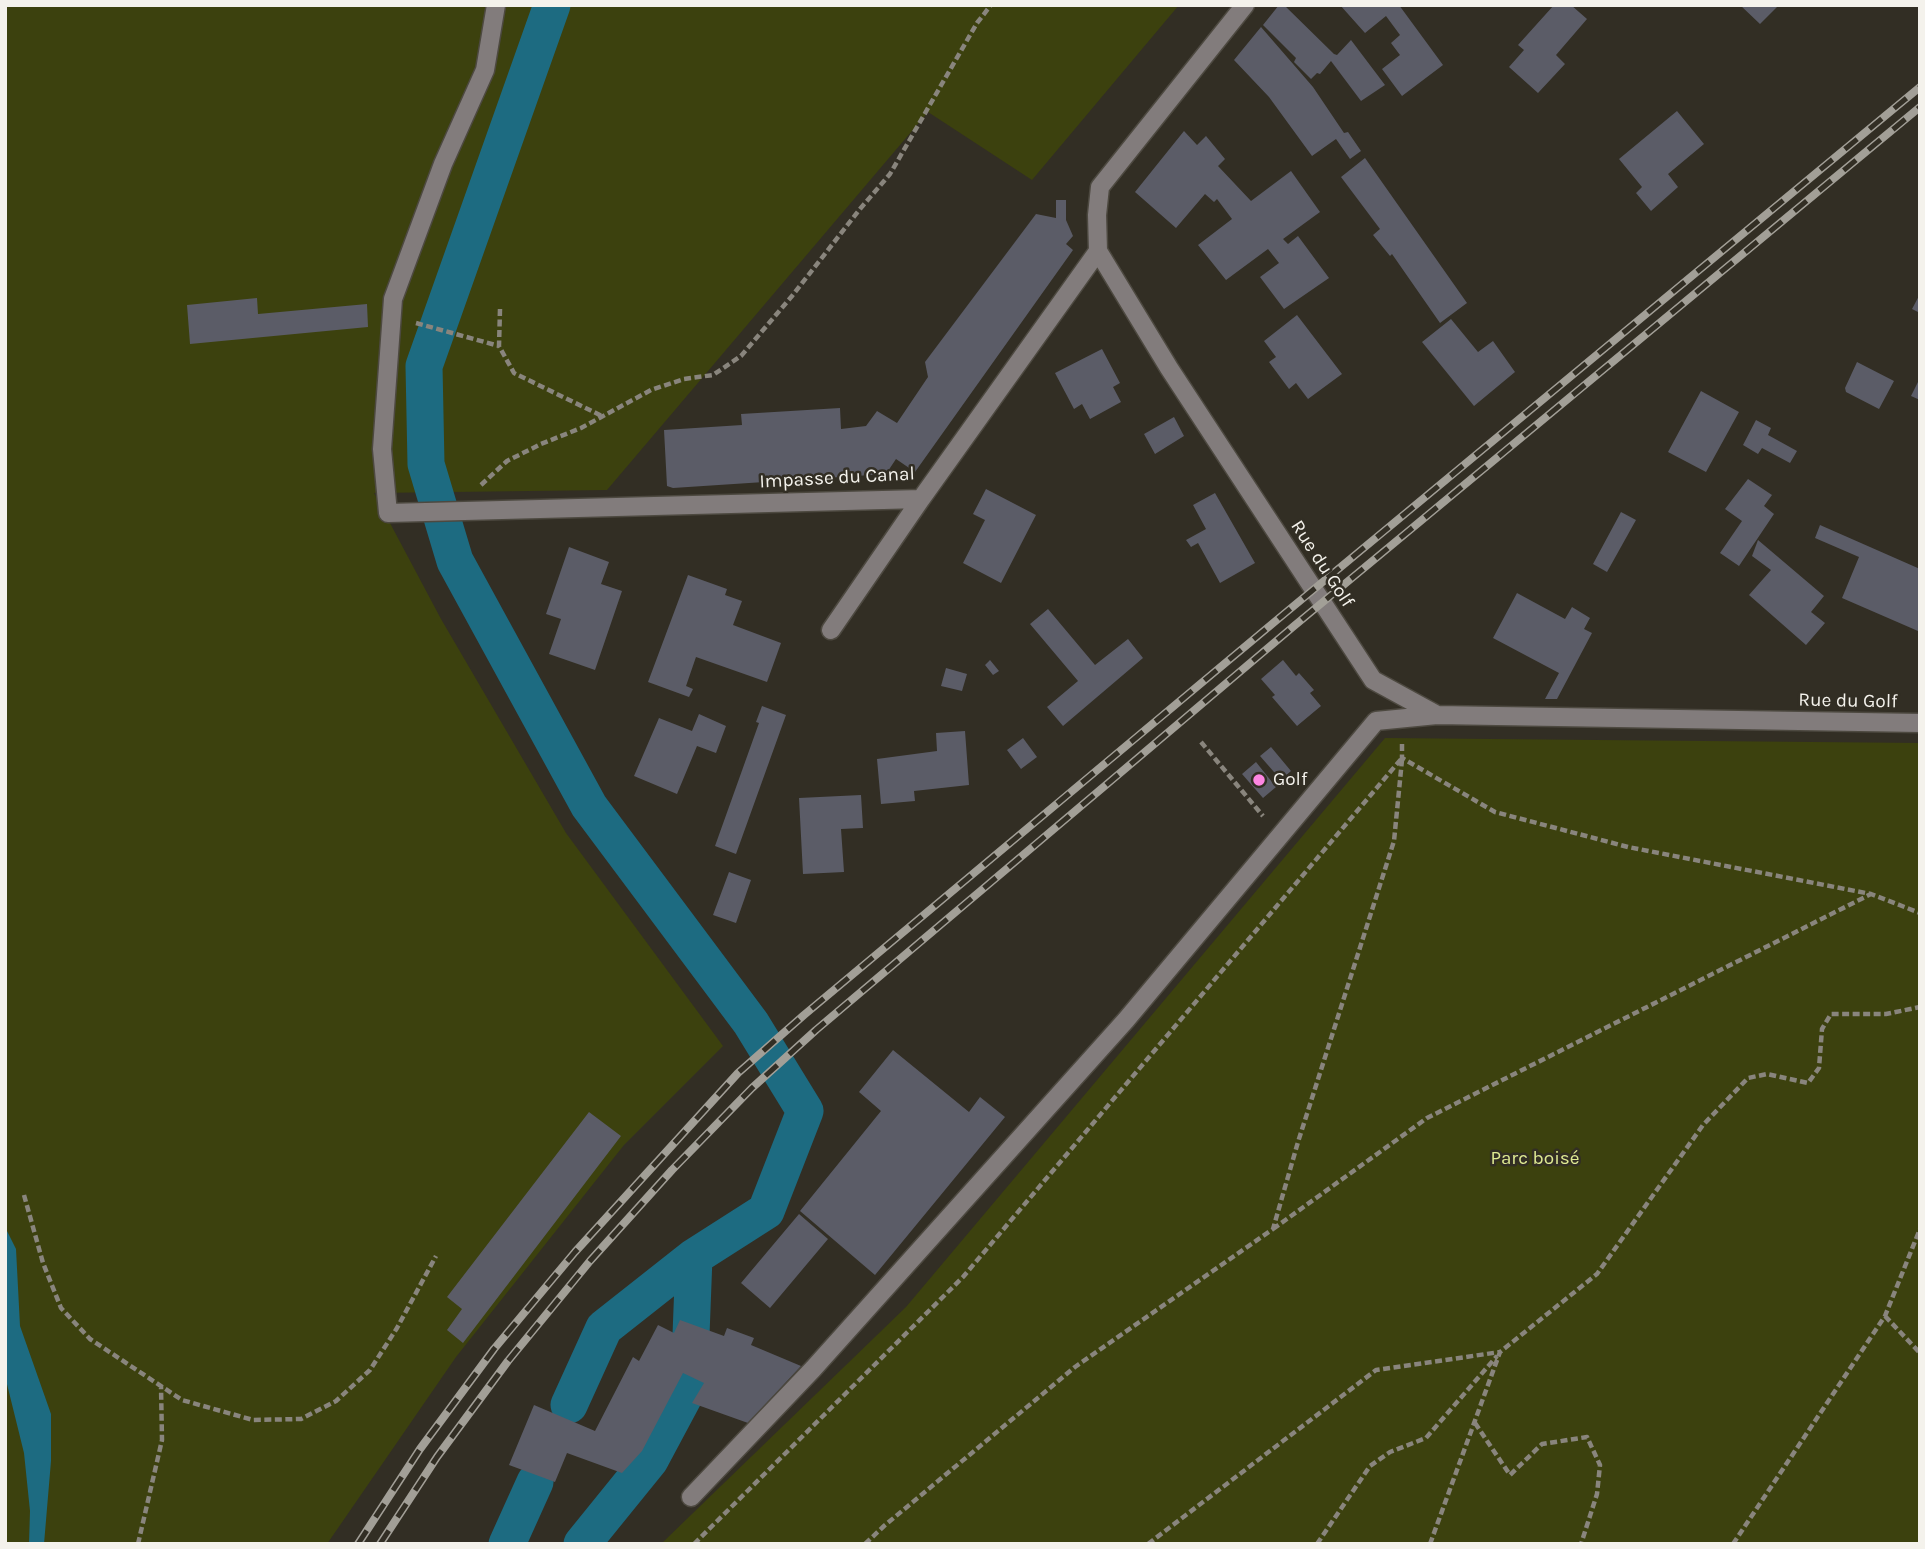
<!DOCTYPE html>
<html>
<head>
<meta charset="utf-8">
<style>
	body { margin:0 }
	#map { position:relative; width:1925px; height:1549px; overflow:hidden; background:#322e24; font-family:Karla,sans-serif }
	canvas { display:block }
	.frame { position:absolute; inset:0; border:7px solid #f4f2ec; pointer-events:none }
</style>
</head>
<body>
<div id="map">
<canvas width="1925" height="1549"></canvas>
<div class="frame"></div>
</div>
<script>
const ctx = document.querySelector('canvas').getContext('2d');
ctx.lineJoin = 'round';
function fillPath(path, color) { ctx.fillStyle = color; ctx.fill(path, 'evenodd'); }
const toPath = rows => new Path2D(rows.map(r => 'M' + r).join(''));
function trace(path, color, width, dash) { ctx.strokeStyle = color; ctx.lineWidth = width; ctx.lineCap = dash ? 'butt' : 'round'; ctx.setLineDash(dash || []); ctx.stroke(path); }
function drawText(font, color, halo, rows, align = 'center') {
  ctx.font = font + ' Karla,sans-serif'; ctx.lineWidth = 5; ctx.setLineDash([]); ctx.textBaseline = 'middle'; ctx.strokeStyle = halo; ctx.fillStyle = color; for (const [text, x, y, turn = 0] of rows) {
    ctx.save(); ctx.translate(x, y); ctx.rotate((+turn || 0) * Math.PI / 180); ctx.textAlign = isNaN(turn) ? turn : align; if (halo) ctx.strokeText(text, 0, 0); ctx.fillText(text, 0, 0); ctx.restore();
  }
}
const green = toPath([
	[5,5,1179,5,1032,180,928,112,607,490,374,493,441,619,566,833,723,1046,624,1145,456,1357,327,1544,5,1544],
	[1385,738,1920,743,1920,1544,661,1544,906,1307]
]);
const water = toPath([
	[5,1227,16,1249,20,1326,51,1414,51,1461,44,1544,29,1544,30,1511,24,1453,5,1376]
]);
const canal = toPath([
	[552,5,424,366,426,464,455,561,589,806,751,1023,805,1111,766,1211,694,1257,604,1328,569,1405],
	[507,1544,535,1482],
	[582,1544,650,1460,689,1387,694,1257]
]);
const building = toPath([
	[1279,5,1284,5,1334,54,1337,55,1351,40,1385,85,1361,101,1331,61,1320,74,1317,73,1311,79,1294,62,1296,58,1263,25],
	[1340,5,1399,5,1443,65,1402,96,1382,69,1400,55,1391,43,1400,35,1386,16,1365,33],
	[1554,5,1571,5,1587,19,1556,55,1565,64,1538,93,1509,67,1524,50,1518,45],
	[1740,5,1779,5,1760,24],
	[1261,27,1313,87,1344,133,1348,132,1361,151,1350,159,1336,139,1312,156,1269,97,1234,60],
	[1677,111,1704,144,1668,174,1678,187,1651,211,1636,193,1642,187,1619,159],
	[1184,131,1197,145,1206,136,1225,159,1218,166,1251,201,1291,171,1320,212,1283,239,1288,244,1298,236,1329,278,1284,309,1260,277,1279,263,1268,249,1226,280,1198,245,1232,219,1217,199,1214,202,1205,194,1176,228,1135,192],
	[1365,158,1467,303,1440,323,1392,254,1390,256,1373,235,1380,229,1341,177],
	[1056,200,1066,200,1066,220,1073,236,1066,244,1073,250,915,472,896,459,886,474,673,488,667,486,664,430,742,425,741,414,840,408,841,429,866,426,877,411,897,423,928,377,925,362,1036,214,1056,218],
	[1920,294,1920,313,1912,309],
	[257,298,258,314,367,304,368,327,190,344,187,305],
	[1297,315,1342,374,1308,399,1296,383,1289,389,1269,362,1276,357,1264,341],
	[1451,319,1478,352,1493,341,1515,372,1474,406,1422,342],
	[1102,349,1120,383,1113,387,1121,402,1090,419,1082,404,1074,409,1055,373],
	[1857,362,1894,381,1879,409,1846,392,1845,388],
	[1920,378,1920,400,1911,396],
	[1701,391,1739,412,1706,472,1668,452],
	[1174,417,1184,436,1155,454,1144,434],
	[1756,420,1771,428,1768,435,1797,451,1790,463,1762,448,1758,454,1743,445],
	[1748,479,1772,495,1764,506,1774,514,1739,566,1720,553,1742,521,1725,509],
	[986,489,1036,515,1001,583,963,563,985,520,973,514],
	[1215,493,1255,563,1220,583,1198,543,1191,547,1186,540,1206,529,1193,505],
	[1621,512,1636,520,1607,572,1593,564],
	[1820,525,1920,569,1918,631,1842,598,1859,557,1815,538],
	[1758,540,1824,596,1811,612,1825,623,1806,645,1749,595,1771,570,1752,556],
	[569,547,609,562,601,584,622,591,595,670,549,654,561,619,546,614],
	[688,575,727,589,725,595,742,601,733,625,781,643,767,682,696,657,686,686,693,689,689,697,648,682],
	[1517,593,1565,619,1572,607,1590,618,1584,629,1592,633,1557,699,1545,699,1559,673,1493,638],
	[1048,609,1095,665,1128,639,1143,658,1063,726,1047,707,1078,681,1030,624],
	[990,660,999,671,993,675,985,665],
	[1283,660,1296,676,1299,673,1314,690,1310,693,1321,706,1297,726,1272,697,1275,695,1261,679],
	[946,668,967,674,962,691,941,686],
	[762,706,786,715,736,854,715,846,759,723,756,722],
	[699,714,726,726,716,753,697,746,677,794,634,776,659,718,692,731],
	[965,731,969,785,914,791,915,801,881,804,877,759,937,751,936,733],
	[1023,738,1037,757,1021,769,1007,750],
	[1271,747,1291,771,1281,780,1260,756],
	[1256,762,1276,787,1263,798,1242,774],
	[861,795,863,828,841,829,844,872,803,874,799,798],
	[729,872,751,880,736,923,713,915],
	[893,1050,969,1112,980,1097,1005,1117,875,1275,800,1211,881,1111,859,1092],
	[589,1112,621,1136,463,1343,447,1330,462,1309,447,1297],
	[799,1214,828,1239,770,1308,741,1283],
	[680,1320,724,1336,727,1328,754,1338,751,1345,801,1366,748,1423,692,1403,704,1383,683,1373,642,1451,622,1473,567,1453,555,1482,509,1465,534,1405,595,1431,633,1357,639,1361,658,1325,674,1333]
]);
const path = toPath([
	[500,309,499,346,514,373,602,416],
	[416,323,499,346],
	[481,485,507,461,541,444,581,428,651,390,684,379,713,375,741,356,792,296,860,209,890,174,977,23,991,5],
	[1201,742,1263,816],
	[1402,744,1402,758,1495,812,1628,847,1871,894,1920,913],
	[24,1195,43,1263,61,1308,90,1339,182,1400,253,1420,301,1419,336,1401,370,1370,397,1328,436,1256],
	[1273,1229,1427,1118,1871,894],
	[1885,1316,1920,1353],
	[1475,1423,1510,1475,1542,1444,1587,1437,1600,1465,1597,1494,1581,1544],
	[138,1544,162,1440,161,1386],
	[694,1544,963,1277,1402,758],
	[865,1544,884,1526,1075,1367,1273,1229,1298,1142,1394,841,1402,760],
	[1148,1544,1376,1370,1500,1352],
	[1317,1544,1370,1466,1390,1452,1426,1438,1497,1356],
	[1430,1544,1500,1352,1597,1274,1703,1125,1748,1078,1767,1074,1808,1083,1819,1068,1822,1029,1831,1014,1886,1014,1920,1007],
	[1733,1544,1885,1316,1920,1229]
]);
const minor = toPath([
	[496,5,485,70,443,164,393,299,382,449,388,513,921,499,1098,251],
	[1245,5,1100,187,1097,215,1098,251,1169,368,1373,680,1437,715,1920,723],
	[831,630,921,499],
	[691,1497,813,1369,1126,1020,1376,721,1437,715]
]);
const rail = toPath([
	[358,1544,420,1449,494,1349,575,1252,738,1073,804,1015,1284,614,1920,87],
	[380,1544,437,1457,508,1361,590,1261,672,1170,752,1088,816,1030,1294,626,1920,107]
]);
const markers = [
	[1259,780,7,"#fd86e3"]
];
const streetNames = [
	["Impasse du Canal",837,478,-3],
	["Rue du Golf",1322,564,57],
	["Rue du Golf",1848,701,1]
];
const poiNames = [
	["Golf",1273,780]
];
const parkNames = [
	["Parc boisé",1535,1159]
];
fillPath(green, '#3c410e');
fillPath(water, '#1d6b81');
trace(canal, '#1d6b81', 37);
fillPath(building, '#5b5c67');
trace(minor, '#4d4940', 21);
trace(path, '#89857d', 4.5, [7, 3.5]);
trace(minor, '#827c7c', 18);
trace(rail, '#a29f97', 8);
trace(rail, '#322e24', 5, [16]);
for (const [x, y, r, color] of markers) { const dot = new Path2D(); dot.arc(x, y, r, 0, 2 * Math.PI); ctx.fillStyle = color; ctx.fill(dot); trace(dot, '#322e24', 2.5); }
drawText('19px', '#f4f2ec', '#322e24', streetNames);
drawText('19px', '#f4f2ec', '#322e24', poiNames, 'left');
drawText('19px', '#dee992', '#322e24', parkNames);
</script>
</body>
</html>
